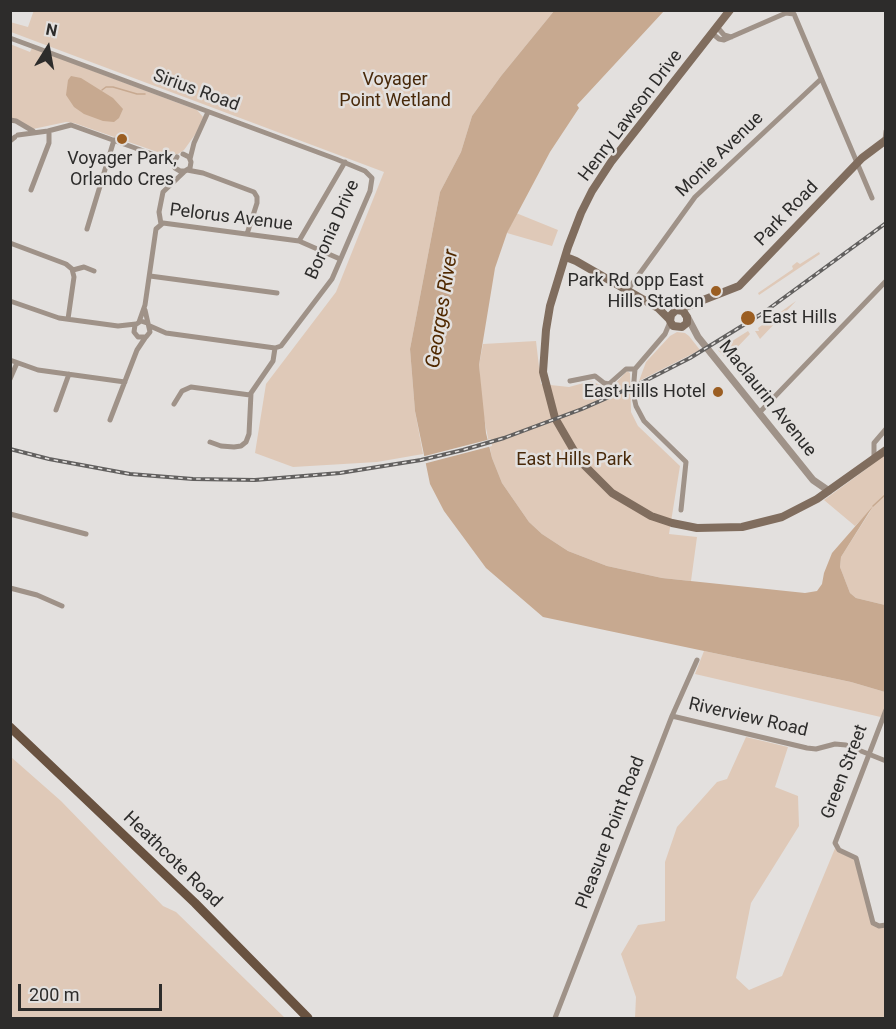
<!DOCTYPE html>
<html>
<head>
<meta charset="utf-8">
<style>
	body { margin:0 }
	#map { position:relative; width:896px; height:1029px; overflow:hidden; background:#e3e0de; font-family:Roboto,sans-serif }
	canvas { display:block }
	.frame { position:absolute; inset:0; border:12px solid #2d2c2b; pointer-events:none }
	.north { position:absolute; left:18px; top:18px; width:60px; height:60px; -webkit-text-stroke:4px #e3e0de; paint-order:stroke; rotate:11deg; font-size:16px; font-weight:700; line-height:24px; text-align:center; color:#2d2c2b }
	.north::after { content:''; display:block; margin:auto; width:21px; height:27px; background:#2d2c2b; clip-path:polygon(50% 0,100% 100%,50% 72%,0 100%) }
	.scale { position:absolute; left:18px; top:984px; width:144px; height:27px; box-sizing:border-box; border:3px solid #2d2c2b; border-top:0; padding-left:8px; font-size:18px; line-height:21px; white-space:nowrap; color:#2d2c2b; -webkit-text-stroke:4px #e3e0de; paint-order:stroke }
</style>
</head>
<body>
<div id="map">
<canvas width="896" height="1029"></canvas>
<div class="frame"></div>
<div class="north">N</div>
<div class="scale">200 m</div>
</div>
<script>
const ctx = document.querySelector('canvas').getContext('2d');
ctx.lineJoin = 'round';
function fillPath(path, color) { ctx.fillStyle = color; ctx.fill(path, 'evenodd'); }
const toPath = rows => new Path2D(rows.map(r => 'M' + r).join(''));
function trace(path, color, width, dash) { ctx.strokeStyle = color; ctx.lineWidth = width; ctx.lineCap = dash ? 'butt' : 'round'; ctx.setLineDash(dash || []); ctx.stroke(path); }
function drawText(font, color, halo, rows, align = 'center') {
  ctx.font = font + ' Roboto,sans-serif'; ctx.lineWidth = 5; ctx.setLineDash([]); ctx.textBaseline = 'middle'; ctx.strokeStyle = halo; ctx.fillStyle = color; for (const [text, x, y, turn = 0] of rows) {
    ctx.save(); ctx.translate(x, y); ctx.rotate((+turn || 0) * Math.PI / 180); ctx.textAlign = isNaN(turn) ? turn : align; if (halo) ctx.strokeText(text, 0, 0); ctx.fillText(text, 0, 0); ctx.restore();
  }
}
const green = toPath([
	[34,10,554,11,501,76,472,116,461,152,440,192,410,349,415,411,423,454,377,462,293,467,255,453,266,384,336,292,384,172,11,32,10,22,28,27],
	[10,44,30,52,32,48,197,110,203,117,197,132,184,150,178,154,166,155,74,123,66,122,33,129,11,118],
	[516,213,558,230,552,246,507,233],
	[819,252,820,254,759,295,758,293,793,269,792,266,797,262,800,264],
	[796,301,760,339,755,331,759,331,758,328],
	[748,331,750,334,726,359,718,350],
	[677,332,685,333,689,336,700,350,639,381,646,362,670,336],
	[536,341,541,384,569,387,591,381,605,387,613,386,627,371,630,373,631,412,638,426,680,466,669,534,697,537,691,581,662,578,607,566,568,551,542,534,529,522,502,483,492,458,482,408,479,365,483,344],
	[885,445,885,605,856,598,850,593,840,567,841,557,871,510,855,526,824,500,869,467],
	[704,651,851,682,885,692,885,718,695,674],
	[746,737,788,747,775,787,798,796,799,826,751,903,736,978,749,990,782,976,836,846,853,856,873,923,885,925,885,1018,635,1018,636,997,621,954,638,925,665,921,665,862,677,827,717,782,727,779],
	[11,757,61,801,163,906,176,912,285,1018,11,1018]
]);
const water = toPath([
	[554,11,664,11,577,105,579,108,550,152,507,233,495,268,479,365,486,433,492,458,502,483,529,522,542,534,568,551,607,566,662,578,805,593,817,591,822,584,824,573,832,553,873,506,841,557,840,567,850,593,856,598,885,605,885,692,851,682,543,617,486,568,444,511,430,484,415,411,410,349,440,192,461,152,472,116,501,76],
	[71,76,81,78,113,98,123,109,119,118,114,122,103,121,84,114,74,107,66,95,68,80]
]);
const pier = toPath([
	[491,439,492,446,423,464,421,457]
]);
const stream = toPath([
	[102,90,106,87,113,87,137,94,145,94],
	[873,506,886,494]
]);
const minor = toPath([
	[718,28,724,35,731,37],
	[713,34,719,39,724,40,786,13,794,14,872,198],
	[10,38,336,159,365,171,372,178,370,191,332,279,281,346,275,348,166,333,150,326],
	[10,120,16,121,33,131],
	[18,135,48,131,71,125,163,158,174,164],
	[885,140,886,131],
	[10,141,15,137],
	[177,157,174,162,175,168,180,171,185,171,190,168,191,162,189,157,183,154],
	[190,159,194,143,208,112],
	[187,170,203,173,254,192,257,197,257,203,247,234],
	[31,190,49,143,49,131],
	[161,224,159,212,163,192,184,172],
	[87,229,114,140],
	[299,241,345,162],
	[10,243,66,264,72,269,74,277,68,319],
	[73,270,84,267,94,271],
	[150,276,277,293],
	[627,291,695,197,821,79],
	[10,301,59,318,118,326,136,324],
	[145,310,150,332,146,337,138,337,134,332,135,325,141,321,147,323],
	[139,322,145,305,156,229,163,223,299,241,340,259],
	[670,322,665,334,635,369,633,393,636,406,644,421,686,462,681,510],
	[10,360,38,370,125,382],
	[10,379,17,363],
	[570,381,595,376,604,383,609,384,626,369,635,369],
	[174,404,182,391,191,387,250,395],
	[56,410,69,374],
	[759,413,886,281],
	[110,420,137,350,145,338],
	[210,442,221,446,234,447,241,446,246,442,249,434,251,393,273,361,275,348],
	[874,458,874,443,886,429],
	[10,514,86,534],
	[10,588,37,595,62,606],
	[886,710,835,843,839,850,856,858,873,923,879,926,886,925],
	[672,716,807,748,816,749,835,744,846,745,886,761],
	[555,1018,672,716,697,660]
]);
const tertiary = toPath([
	[688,318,698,337,813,480,829,491]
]);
const secondary = toPath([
	[730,10,611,162,592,191,581,213,568,247,550,306,546,330,543,372,555,418,580,461,612,493,651,516,672,523,697,528,742,527,782,517,817,499,886,450],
	[566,257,576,261,658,308,670,320],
	[677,310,683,311,687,317,687,323,682,327,673,326,670,321,671,315,675,311,739,286,862,158,886,140]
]);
const primary = toPath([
	[10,727,195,903,308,1018]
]);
const rail = toPath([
	[10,449,49,459,130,474,193,479,255,480,340,473,421,460,463,450,504,438,582,409,641,383,690,358,763,313,886,223]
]);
const markers = [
	[122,139,6,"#9b5e22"],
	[716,291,6,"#9b5e22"],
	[748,318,8,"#9b5e22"],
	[718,392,6,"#9b5e22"]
];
const parkNames = [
	["Voyager",395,80],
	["Point Wetland",395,101],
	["East Hills Park",574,460]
];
const streetNames = [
	["Sirius Road",196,91,20],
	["Henry Lawson Drive",631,116,-53],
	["Monie Avenue",720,155,-44],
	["Park Road",787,214,-46],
	["Pelorus Avenue",231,218,7],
	["Boronia Drive",333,230,-66],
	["Maclaurin Avenue",767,399,51],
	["Riverview Road",748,718,13],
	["Green Street",845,772,-69],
	["Pleasure Point Road",611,833,-69],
	["Heathcote Road",172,860,44]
];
const poiNames = [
	["Voyager Park,",122,159,"center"],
	["Orlando Cres",122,180,"center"],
	["Park Rd opp East",704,281],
	["Hills Station",704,302],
	["East Hills",762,318,"left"],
	["East Hills Hotel",706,392]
];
const waterNames = [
	["Georges River",443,309,-81]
];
fillPath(green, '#dfc9b8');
fillPath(water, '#c7a990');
fillPath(pier, '#e3e0de');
trace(stream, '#c7a990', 1.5);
trace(minor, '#9f9288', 5);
trace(tertiary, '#9f9288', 7);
trace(secondary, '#806d5e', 8);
trace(primary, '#695240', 9);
trace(rail, '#62605f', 4);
trace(rail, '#e3e0de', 1.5, [4.5]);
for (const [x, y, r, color] of markers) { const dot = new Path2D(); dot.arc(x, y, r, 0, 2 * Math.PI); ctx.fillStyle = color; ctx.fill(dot); trace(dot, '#e3e0de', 2); }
drawText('18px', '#48290a', '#e3e0de', parkNames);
drawText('18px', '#2d2c2b', '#e3e0de', streetNames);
drawText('18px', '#2d2c2b', '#e3e0de', poiNames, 'right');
drawText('italic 20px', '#502900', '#e3e0de', waterNames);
</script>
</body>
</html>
